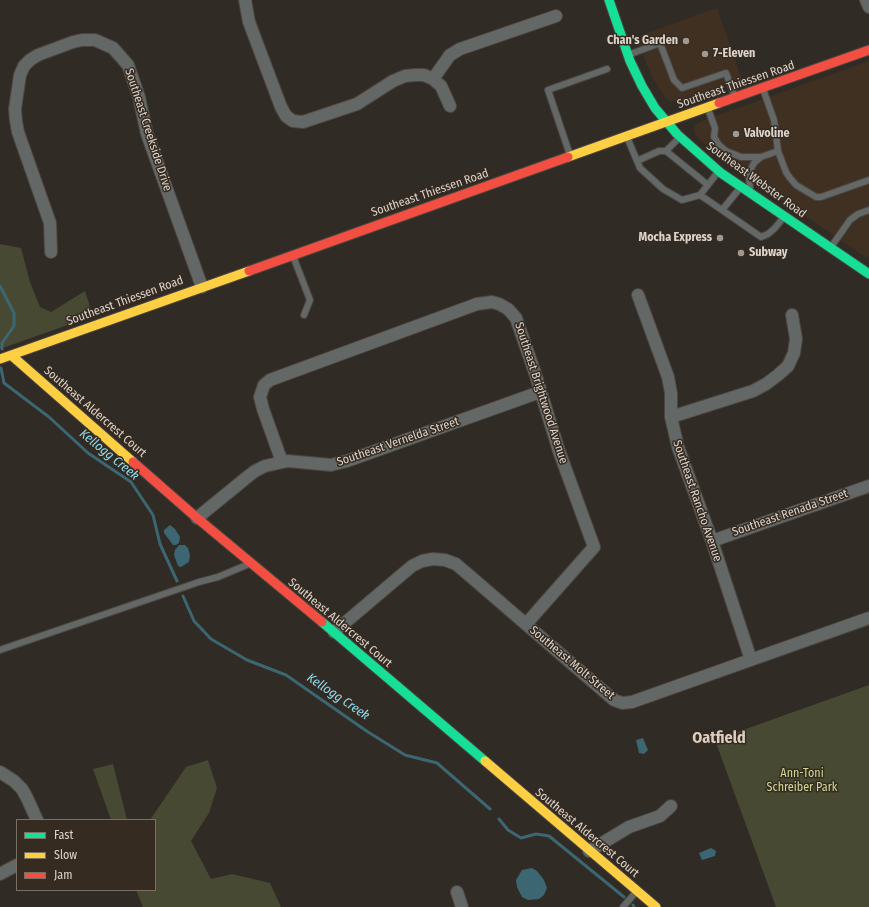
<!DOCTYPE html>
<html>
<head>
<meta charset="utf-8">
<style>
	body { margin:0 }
	#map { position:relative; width:869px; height:907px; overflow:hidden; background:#312b25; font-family:"Fira Sans Condensed",sans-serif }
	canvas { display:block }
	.legend { position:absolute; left:16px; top:819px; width:140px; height:72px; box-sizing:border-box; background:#362b20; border:1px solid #786f65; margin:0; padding:5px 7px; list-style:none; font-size:12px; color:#dbd4cd }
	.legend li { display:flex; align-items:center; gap:8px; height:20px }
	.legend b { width:20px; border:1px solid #786f65 }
</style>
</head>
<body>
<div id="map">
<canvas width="869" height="907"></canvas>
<ul class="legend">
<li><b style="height:5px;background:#16e098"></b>Fast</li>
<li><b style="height:5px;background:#ffcf43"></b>Slow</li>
<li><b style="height:5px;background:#f24e42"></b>Jam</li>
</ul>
</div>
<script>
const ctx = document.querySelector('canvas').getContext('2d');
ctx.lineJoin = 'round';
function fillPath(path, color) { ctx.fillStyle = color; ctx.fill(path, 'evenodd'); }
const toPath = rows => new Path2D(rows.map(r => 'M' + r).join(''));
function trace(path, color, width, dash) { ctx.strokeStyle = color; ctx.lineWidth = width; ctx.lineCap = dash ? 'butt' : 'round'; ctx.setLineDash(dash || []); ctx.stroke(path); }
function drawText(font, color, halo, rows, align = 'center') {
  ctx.font = font + ' "Fira Sans Condensed",sans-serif'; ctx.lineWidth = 3; ctx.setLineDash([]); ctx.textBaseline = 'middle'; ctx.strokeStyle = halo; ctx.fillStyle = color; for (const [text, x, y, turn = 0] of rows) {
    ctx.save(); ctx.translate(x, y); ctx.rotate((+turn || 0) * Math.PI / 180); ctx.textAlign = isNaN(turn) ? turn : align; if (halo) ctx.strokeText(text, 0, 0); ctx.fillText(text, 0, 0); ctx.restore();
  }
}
const built = toPath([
	[717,8,742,80,681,101,670,101,665,97,652,77,636,37],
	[869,61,869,257,867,258,726,162,696,136,694,131,695,126,699,122]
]);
const green = toPath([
	[0,244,21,248,30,282,40,307,51,312,85,291,93,316,0,349],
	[869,685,869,907,776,907,715,740],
	[208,760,217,788,209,813,191,841,211,879,232,874,270,883,281,907,143,907,136,890,155,890,155,820,150,820,186,767],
	[113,764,127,820,111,820,93,769]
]);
const water = toPath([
	[170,525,175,529,180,537,179,543,176,545,173,545,164,533,164,530],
	[179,545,185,545,188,548,190,555,189,562,181,567,178,566,174,555,175,550],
	[643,738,648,750,644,754,639,753,636,740],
	[711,848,716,851,715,856,702,860,699,853],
	[532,868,537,871,544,880,547,888,544,895,539,899,528,900,522,897,517,887,516,880,522,870]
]);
const stream = toPath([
	[0,286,14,313,14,326,2,343,2,349],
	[1,368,4,383,49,417,88,453,131,482,153,515,160,544,177,581],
	[183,596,194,621,211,639,247,660,286,675,368,732,405,755,437,763,490,809],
	[499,819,508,830,521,838,536,834,549,836,624,897],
	[633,905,634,907]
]);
const lane = toPath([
	[628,55,660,43,674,80,682,88,726,73,735,97],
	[763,89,774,120,778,151,786,172,790,178,796,185,816,197,821,197,869,180],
	[708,109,715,128,714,137,719,145,726,151,741,157,761,157],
	[627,137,640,168,663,189,682,200,700,195,718,172],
	[666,151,679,138],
	[570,155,548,90,607,69],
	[637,161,659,151,666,151,708,185],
	[740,188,722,210,761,237,768,234,775,228,783,218],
	[750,188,749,176,751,169,754,163,761,157,778,151],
	[700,195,722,210],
	[831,247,850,220,858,214,869,210],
	[293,256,310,300,304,315],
	[0,650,199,582,218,577,249,564],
	[623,907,636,892]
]);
const street = toPath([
	[245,0,249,22,281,107,286,116,293,121,303,122,357,104,393,81,405,76,415,75,424,75,433,79,441,86,450,106],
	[866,0,869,7],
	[433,79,450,55,460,49,556,16],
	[51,252,50,223,18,132,16,121,15,109,20,75,24,66,30,60,38,55,73,42,82,40,95,40,113,48,128,65,139,97,147,134,202,287],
	[638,295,668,377,671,393,671,417,678,447,712,541,751,660],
	[671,417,753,391,766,384,778,375,788,366,794,353,796,339,792,315],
	[282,462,263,409,260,397,264,385,270,380,477,304,492,302,499,304,508,309,516,318,535,373,559,451,594,547,526,624],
	[197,518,246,478,255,471,265,466,288,461,331,465,347,461,540,392],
	[712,541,869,486],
	[334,632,412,566,422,561,433,559,445,560,456,564,614,700,622,703,632,702,869,618],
	[0,772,14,781,22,789,27,798,37,820],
	[589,851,629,827,660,816,671,806],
	[0,874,17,865],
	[457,892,462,907]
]);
const fast = toPath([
	[609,0,630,61,642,86,655,108,677,134,721,173,869,274],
	[322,622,485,761]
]);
const slow = toPath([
	[568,157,719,103],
	[11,355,133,462],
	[0,359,249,271],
	[485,761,656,907]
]);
const jam = toPath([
	[719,103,869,50],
	[249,271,568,157],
	[133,462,197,518,322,622]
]);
const markers = [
	[686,41,4,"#a09992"],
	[705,54,4,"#a09992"],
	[736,134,4,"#a09992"],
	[720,238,4,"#a09992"],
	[741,253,4,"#a09992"]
];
const poiNames = [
	["Chan's Garden",678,41,"right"],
	["7-Eleven",713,54],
	["Valvoline",744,134],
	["Mocha Express",712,238,"right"],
	["Subway",749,253]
];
const streetNames = [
	["Southeast Thiessen Road",736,85,-19],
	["Southeast Creekside Drive",148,130,72],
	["Southeast Webster Road",756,180,36],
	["Southeast Thiessen Road",430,193,-19],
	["Southeast Thiessen Road",125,301,-20],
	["Southeast Brightwood Avenue",541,393,72],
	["Southeast Aldercrest Court",95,412,41],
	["Southeast Vernelda Street",398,442,-19],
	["Southeast Rancho Avenue",697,501,71],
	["Southeast Renada Street",790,513,-19],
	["Southeast Aldercrest Court",340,623,40],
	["Southeast Molt Street",572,663,40],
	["Southeast Aldercrest Court",587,833,40]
];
const parkNames = [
	["Ann-Toni",802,774],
	["Schreiber Park",802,788]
];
const waterNames = [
	["Kellogg Creek",109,455,39],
	["Kellogg Creek",338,697,34]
];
const districtNames = [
	["Oatfield",719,739]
];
fillPath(built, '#403022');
fillPath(green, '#474933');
fillPath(water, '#3b6672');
trace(stream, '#3b6672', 3);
trace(lane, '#4b4641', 8);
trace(street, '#4b4641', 14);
trace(fast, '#4b4641', 11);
trace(slow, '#4b4641', 11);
trace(jam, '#4b4641', 11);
trace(lane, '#636765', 6);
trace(street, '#636765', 12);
trace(fast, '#16e098', 9);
trace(slow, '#ffcf43', 9);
trace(jam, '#f24e42', 9);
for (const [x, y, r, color] of markers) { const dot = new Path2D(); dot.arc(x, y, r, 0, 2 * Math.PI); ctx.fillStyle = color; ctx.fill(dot); trace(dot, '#362b20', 1.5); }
drawText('bold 12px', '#dbd4cd', '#362b20', poiNames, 'left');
drawText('12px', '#dbd4cd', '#362b20', streetNames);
drawText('12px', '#ced897', '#362b20', parkNames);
drawText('italic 13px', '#8bddf5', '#362b20', waterNames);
drawText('bold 16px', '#dccdc0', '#362b20', districtNames);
</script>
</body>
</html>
